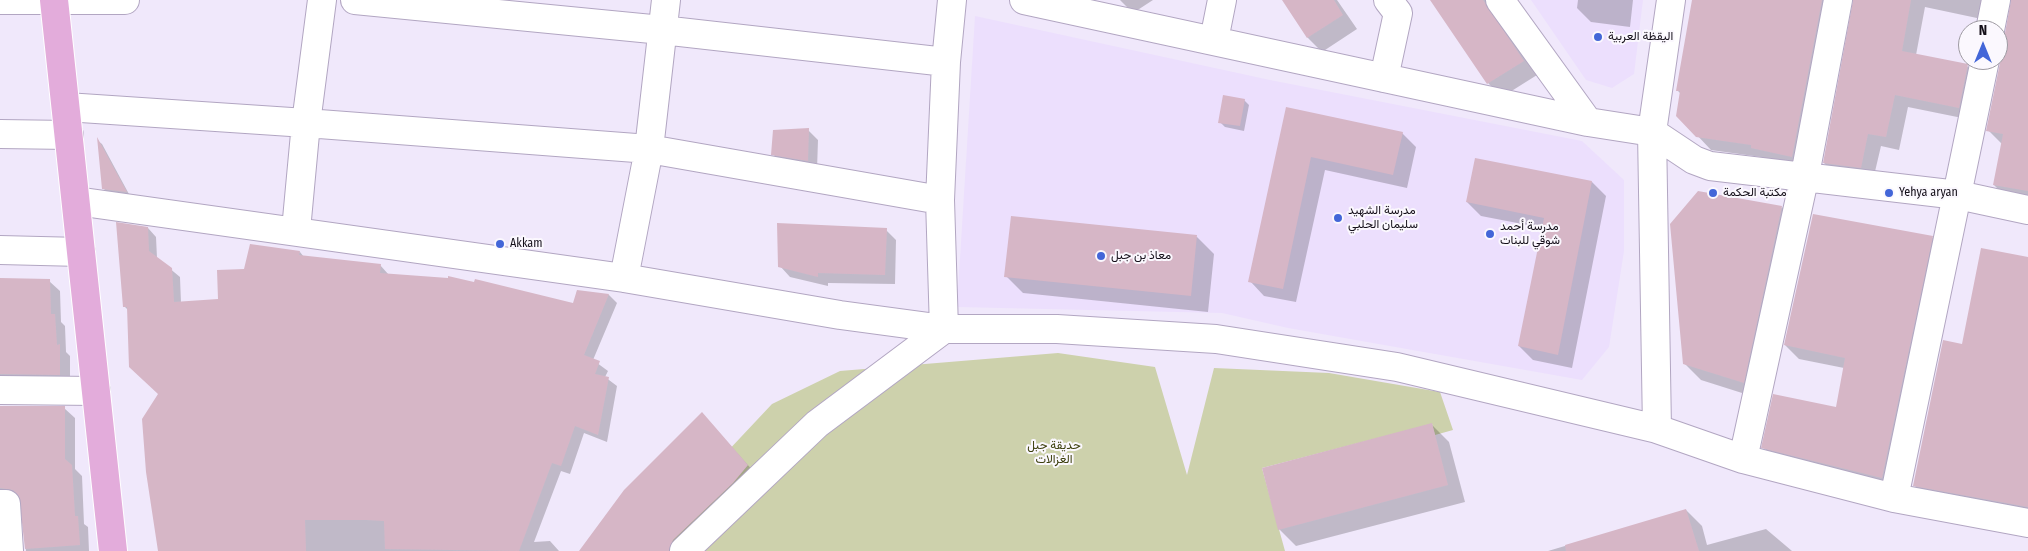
<!DOCTYPE html>
<html>
<head>
<meta charset="utf-8">
<style>
	body { margin:0 }
	#map { position:relative; width:2028px; height:551px; overflow:hidden; background:#f0e8fb; font-family:"Fira Sans Condensed",sans-serif }
	canvas { display:block }
	.north { position:absolute; left:1958px; top:20px; width:50px; height:50px; box-sizing:border-box; background:#fbf8fe; border:1px solid #9e9aa2; border-radius:50%; rotate:0deg; font-size:14px; font-weight:700; line-height:20px; text-align:center; color:#130e18 }
	.north::after { content:''; display:block; margin:auto; width:18px; height:22px; background:#4366d8; clip-path:polygon(50% 0,100% 100%,50% 72%,0 100%) }
</style>
</head>
<body>
<div id="map">
<canvas width="2028" height="551"></canvas>
<div class="north">N</div>
</div>
<script>
const ctx = document.querySelector('canvas').getContext('2d');
ctx.lineJoin = 'round';
function fillPath(path, color) { ctx.fillStyle = color; ctx.fill(path, 'evenodd'); }
const toPath = rows => new Path2D(rows.map(r => 'M' + r).join(''));
function trace(path, color, width, dash) { ctx.strokeStyle = color; ctx.lineWidth = width; ctx.lineCap = dash ? 'butt' : 'round'; ctx.setLineDash(dash || []); ctx.stroke(path); }
function drawText(font, color, halo, rows, align = 'center') {
  ctx.font = font + ' "Fira Sans Condensed",Vazirmatn,sans-serif'; ctx.lineWidth = 4; ctx.setLineDash([]); ctx.textBaseline = 'middle'; ctx.strokeStyle = halo; ctx.fillStyle = color; for (const [text, x, y, turn = 0] of rows) {
    ctx.save(); ctx.translate(x, y); ctx.rotate((+turn || 0) * Math.PI / 180); ctx.textAlign = isNaN(turn) ? turn : align; if (halo) ctx.strokeText(text, 0, 0); ctx.fillText(text, 0, 0); ctx.restore();
  }
}
const built = toPath([
	[1531,0,1643,0,1634,74,1612,88,1586,80],
	[975,16,1270,80,1582,141,1624,180,1624,251,1609,347,1582,380,1288,328,1222,313,957,307]
]);
const green = toPath([
	[1058,353,1155,367,1187,475,1214,368,1329,373,1440,392,1453,430,1435,435,1432,424,1262,468,1285,551,649,551,678,504,772,404,840,371]
]);
const shadow = toPath([
	[1120,0,1153,0,1133,13],
	[1283,0,1337,0,1357,29,1322,52,1308,38],
	[1432,0,1486,0,1537,75,1502,97,1488,83],
	[1578,0,1633,0,1630,27,1591,22,1577,8],
	[1693,0,1843,0,1805,169,1765,161,1761,157,1711,150,1678,115,1681,94,1677,90],
	[1854,0,2001,0,1991,21,1925,7,1916,55,1967,66,1980,79,1972,120,1908,107,1899,150,1881,146,1873,180,1837,176,1824,163],
	[2012,0,2028,0,2028,202,2007,198,1994,185,2002,144,1988,130,2002,63,1998,51,2000,43,2006,34],
	[1244,100,1249,105,1244,131,1225,127,1220,122],
	[1287,108,1402,133,1416,147,1407,188,1325,170,1296,302,1264,296,1250,281],
	[808,130,818,140,817,170,783,164,773,154],
	[98,141,102,144,130,196,108,193,103,188],
	[1592,182,1606,196,1572,368,1533,360,1519,346,1543,228,1481,216,1467,202],
	[1782,207,1799,224,1761,399,1701,380,1684,363],
	[148,228,156,237,157,258,180,277,181,303,219,301,245,271,300,252,304,257,380,265,389,275,574,304,577,291,609,295,617,303,593,360,608,371,605,377,617,386,607,442,584,433,570,474,561,471,534,542,550,541,559,551,160,551,159,394,128,310,124,306],
	[886,230,896,240,895,284,828,283,828,286,790,277,780,266],
	[1197,237,1214,254,1208,312,1023,293,1006,276],
	[1932,237,1946,251,1896,492,1777,461,1763,447,1837,408,1844,368,1799,359,1785,345],
	[2028,258,2028,518,1928,499,1914,485,1963,345],
	[0,280,49,281,60,291,61,322,65,326,66,352,70,356,70,385,0,389],
	[0,407,64,408,75,418,75,469,82,476,84,524,88,527,89,551,26,551,21,499,0,503],
	[702,414,764,483,696,551,580,551],
	[1432,425,1449,442,1465,502,1296,546,1279,529],
	[1686,510,1702,526,1707,545,1766,529,1792,551,1548,551]
]);
const building = toPath([
	[1282,0,1334,0,1343,15,1307,38],
	[1430,0,1483,0,1524,61,1487,84],
	[1692,0,1822,0,1792,157,1751,148,1751,145,1696,137,1676,116,1680,91,1676,91],
	[1853,0,1911,0,1902,51,1968,64,1959,108,1895,95,1886,137,1868,134,1861,168,1823,163],
	[2011,0,2028,0,2028,191,1993,185,2003,134,1986,131,2000,63,1998,43,2005,33],
	[1223,95,1245,99,1240,126,1218,123],
	[1286,107,1403,132,1393,175,1311,157,1283,289,1248,282],
	[809,128,808,161,771,155,773,130],
	[97,137,122,183,127,192,102,189],
	[1475,158,1592,181,1558,355,1518,346,1544,218,1466,202],
	[1698,191,1782,206,1744,383,1683,364,1670,224],
	[1813,214,1933,236,1882,478,1761,448,1773,394,1836,407,1845,358,1784,345],
	[1011,216,1197,235,1191,296,1004,277],
	[116,222,148,227,149,251,172,268,174,302,218,299,217,270,244,269,250,244,300,251,299,255,381,264,380,273,448,278,448,276,474,282,475,279,573,303,577,290,609,294,584,355,600,361,595,374,609,377,598,435,575,426,561,466,552,463,519,551,385,549,384,521,367,520,305,520,306,551,158,551,146,472,142,419,158,394,129,367,127,307,123,307],
	[777,223,887,228,885,275,818,273,818,277,778,267],
	[1981,248,2028,257,2028,507,1913,486,1943,340,1962,344],
	[0,278,50,279,51,314,55,314,57,345,60,344,60,375,0,374],
	[0,406,65,406,65,459,72,465,75,516,78,516,80,545,25,549,19,496,13,490,0,488],
	[702,412,748,465,733,483,673,540,669,551,579,551,624,490],
	[1432,423,1448,485,1278,530,1262,468],
	[1686,509,1699,551,1566,551,1565,545]
]);
const minor = toPath([
	[0,0,125,0],
	[355,0,662,30,946,62],
	[952,0,946,62,940,200,944,329,1057,329,1216,339,1397,367,1657,429,1743,459,1894,498,2028,523],
	[1024,0,1588,122,1652,132,1694,160,1710,166,1958,195,2028,210],
	[1500,0,1588,122],
	[1990,30,1996,0],
	[1214,40,1222,0],
	[1384,78,1398,13,1388,0],
	[66,107,306,123,649,149,940,200],
	[0,134,69,135],
	[76,201,624,278,840,315,944,329],
	[296,230,306,123,322,0],
	[0,250,81,252],
	[624,278,649,149,666,0],
	[0,390,96,391],
	[1657,429,1652,132,1671,0],
	[1743,459,1805,175,1838,0],
	[1894,498,1985,60],
	[0,504,6,504,9,551],
	[684,551,817,424,944,329]
]);
const major = toPath([
	[54,0,113,551]
]);
const markers = [
	[1598,37,5,"#4366d8"],
	[1713,193,5,"#4366d8"],
	[1889,193,5,"#4366d8"],
	[1338,218,5,"#4366d8"],
	[1490,234,5,"#4366d8"],
	[500,244,5,"#4366d8"],
	[1101,256,5,"#4366d8"]
];
const poiNames = [
	["اليقظة العربية",1608,37],
	["مكتبة الحكمة",1723,193],
	["Yehya aryan",1899,193],
	["مدرسة الشهيد",1348,211],
	["سليمان الحلبي",1348,225],
	["مدرسة أحمد",1500,227],
	["شوقي للبنات",1500,241],
	["Akkam",510,244],
	["معاذ بن جبل",1111,256]
];
const parkNames = [
	["حديقة جبل",1054,446],
	["الغزالات",1054,460]
];
fillPath(built, '#ecdffd');
fillPath(green, '#cdd1ac');
fillPath(shadow, '#0003');
fillPath(building, '#d6b6c6');
trace(minor, '#b2a6c2', 30);
trace(major, '#fff', 30);
trace(minor, '#fff', 28);
trace(major, '#e3acdb', 28);
for (const [x, y, r, color] of markers) { const dot = new Path2D(); dot.arc(x, y, r, 0, 2 * Math.PI); ctx.fillStyle = color; ctx.fill(dot); trace(dot, '#fbf8fe', 2); }
drawText('12px', '#130e18', '#fbf8fe', poiNames, 'left');
drawText('12px', '#3b3e0b', '#fbf8fe', parkNames);
</script>
</body>
</html>
